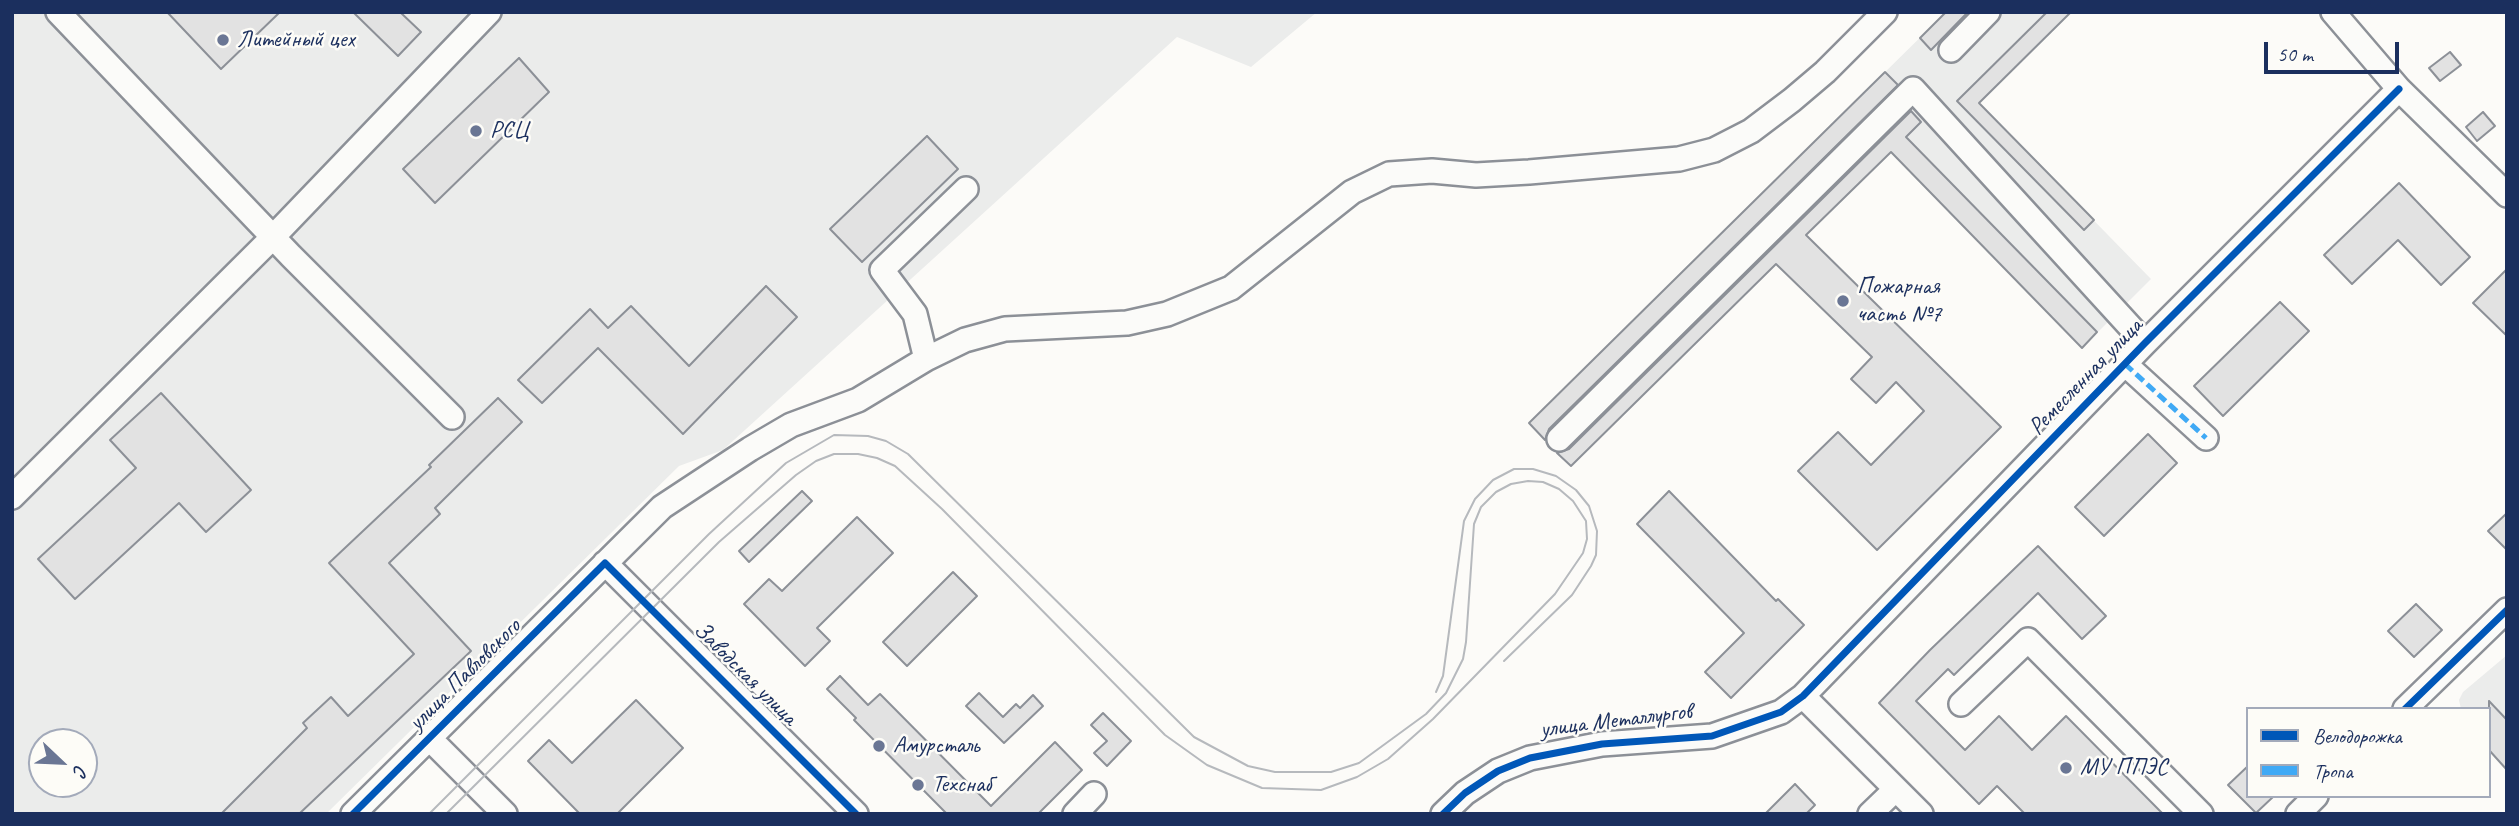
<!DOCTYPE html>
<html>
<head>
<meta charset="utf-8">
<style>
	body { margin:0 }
	#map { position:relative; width:2519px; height:826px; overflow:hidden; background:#fcfbf8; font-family:Caveat,sans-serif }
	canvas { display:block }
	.frame { position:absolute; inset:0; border:14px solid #1b2f5e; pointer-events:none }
	.legend { position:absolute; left:2246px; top:707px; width:245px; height:91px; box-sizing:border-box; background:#fdfcf7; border:2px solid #a3aaba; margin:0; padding:9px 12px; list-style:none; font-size:21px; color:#1b2f5e }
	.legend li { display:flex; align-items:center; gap:14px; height:35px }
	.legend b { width:35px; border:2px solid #a3aaba }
	.north { position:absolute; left:28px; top:728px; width:70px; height:70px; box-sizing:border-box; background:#fdfcf7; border:2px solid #a3aaba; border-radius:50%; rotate:113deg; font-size:19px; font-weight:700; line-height:28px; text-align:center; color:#1b2f5e }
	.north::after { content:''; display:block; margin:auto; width:24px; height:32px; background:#6a7694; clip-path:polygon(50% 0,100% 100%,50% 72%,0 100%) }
	.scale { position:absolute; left:2264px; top:42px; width:135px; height:32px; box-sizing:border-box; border:4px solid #1b2f5e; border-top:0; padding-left:9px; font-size:21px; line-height:24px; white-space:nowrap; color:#1b2f5e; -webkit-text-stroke:5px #fdfcf7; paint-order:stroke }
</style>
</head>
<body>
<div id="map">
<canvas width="2519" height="826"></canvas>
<div class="frame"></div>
<ul class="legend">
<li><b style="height:9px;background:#0057b8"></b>Велодорожка</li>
<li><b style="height:9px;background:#3fa9f5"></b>Тропа</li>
</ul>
<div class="north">С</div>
<div class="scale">50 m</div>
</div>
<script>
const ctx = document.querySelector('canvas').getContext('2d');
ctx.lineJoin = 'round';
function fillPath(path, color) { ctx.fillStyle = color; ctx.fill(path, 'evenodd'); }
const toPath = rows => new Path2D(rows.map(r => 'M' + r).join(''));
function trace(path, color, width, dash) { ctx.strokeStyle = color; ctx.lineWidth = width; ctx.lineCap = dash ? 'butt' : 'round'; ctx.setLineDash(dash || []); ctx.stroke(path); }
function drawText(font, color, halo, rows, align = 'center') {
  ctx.font = font + ' Caveat,sans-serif'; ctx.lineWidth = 5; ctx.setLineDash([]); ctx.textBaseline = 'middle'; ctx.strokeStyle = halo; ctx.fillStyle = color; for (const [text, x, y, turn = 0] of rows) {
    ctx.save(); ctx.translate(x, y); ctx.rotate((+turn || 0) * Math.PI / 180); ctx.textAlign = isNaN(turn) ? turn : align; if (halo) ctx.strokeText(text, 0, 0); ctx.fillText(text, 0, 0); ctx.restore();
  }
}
const built = toPath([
	[12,12,1317,12,1251,67,1177,37,723,450,679,466,326,814,12,814],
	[42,742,84,742,84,784,42,784],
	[1946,12,2071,12,1979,103,2151,279,2082,348,1891,152,1571,466,1529,423],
	[2507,655,2507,770,2489,750,2489,709,2461,709,2459,700,2463,692]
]);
const building = toPath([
	[167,12,280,12,221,69,167,12],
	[353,12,400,12,421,32,398,56,353,12],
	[1946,12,1968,12,1931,50,1920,38,1946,12],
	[2047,12,2071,12,1979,103,2094,220,2084,230,1957,101,2047,12],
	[2450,52,2461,65,2440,81,2429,68,2450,52],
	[519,58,549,92,435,203,403,169,519,58],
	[1885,72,1898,85,1549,429,1545,440,1529,423,1885,72],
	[1911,111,1921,122,1906,137,2097,332,2082,348,1891,152,1806,235,2001,427,1877,550,1798,471,1838,432,1871,465,1924,411,1896,382,1876,403,1851,379,1872,357,1776,264,1571,466,1557,453,1569,449,1911,111],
	[2483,112,2495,126,2477,141,2466,127,2483,112],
	[927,136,958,169,862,262,830,229,927,136],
	[2399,183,2470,257,2441,285,2398,240,2352,284,2324,255,2399,183],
	[2507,269,2507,336,2473,303,2507,269],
	[766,286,797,317,683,434,598,348,542,403,518,380,590,309,608,328,631,306,689,366,766,286],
	[2280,302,2309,331,2223,416,2194,386,2280,302],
	[161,393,251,490,206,532,179,503,75,599,38,559,136,468,110,440,161,393],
	[498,398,522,422,435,508,440,514,389,563,471,651,299,814,221,814,307,728,303,723,331,697,348,716,414,654,329,563,431,467,429,465,498,398],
	[2148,434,2177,463,2104,536,2075,507,2148,434],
	[802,491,812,501,749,562,739,551,802,491],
	[1669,491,1776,601,1778,599,1804,625,1731,698,1705,672,1744,633,1637,524,1669,491],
	[2507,513,2507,550,2488,531,2507,513],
	[857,517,893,553,817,628,830,641,805,666,744,604,769,579,782,591,857,517],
	[2038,546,2106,616,2082,639,2038,593,1954,675,1948,669,1916,701,1965,750,1999,716,2032,750,2066,716,2163,814,2025,814,1997,786,1979,804,1879,703,1930,650,2038,546],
	[953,572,977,596,907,666,883,642,953,572],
	[2416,604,2442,630,2414,657,2388,631,2416,604],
	[840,676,868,705,880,694,991,806,1055,742,1082,770,1038,814,947,814,854,720,856,718,827,689,840,676],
	[979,693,1003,717,1016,704,1020,708,1033,695,1043,706,1004,743,966,706,979,693],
	[636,700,683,748,617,814,580,814,528,761,549,740,572,763,636,700],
	[2489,701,2507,720,2507,770,2489,750,2489,701],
	[1103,713,1131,741,1107,766,1094,753,1107,741,1091,725,1103,713],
	[2248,766,2248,796,2274,796,2256,813,2228,785,2248,766],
	[1795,784,1815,805,1806,814,1765,814,1795,784]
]);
const minor = toPath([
	[58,12,291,256,452,417],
	[2333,12,2399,89,2507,195],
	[1951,50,1988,12],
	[926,359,915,314,882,270,966,189],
	[2125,364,2206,438],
	[1559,439,1913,89,2145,343],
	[12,497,273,237,489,12],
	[605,563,856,814],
	[1803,696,1921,814],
	[1961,704,2028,640,2201,814],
	[2405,709,2507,610],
	[429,738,505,814],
	[353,814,662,507,750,449,791,425,858,400,926,359,965,340,1005,329,1127,323,1167,314,1231,288,1352,192,1389,174,1432,171,1476,175,1529,172,1679,159,1714,150,1751,131,1792,100,1825,72,1885,12],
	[1075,814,1094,794],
	[1443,814,1465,793,1498,771,1530,758,1602,744,1712,736,1781,712,1803,696,2145,343,2399,89],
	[1870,814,1896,789],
	[2298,814,2316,796]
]);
const tram = toPath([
	[1436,692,1443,676,1464,521,1475,499,1493,480,1514,469,1533,469,1556,476,1576,490,1589,506,1597,531,1596,555,1591,566,1572,595,1504,661],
	[429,814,709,534,786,463,834,435,868,436,886,441,908,454,1194,737,1248,766,1275,772,1331,772,1359,763,1426,714,1446,693,1463,659,1466,642,1474,524,1481,507,1496,492,1511,484,1528,481,1543,482,1559,489,1573,501,1586,521,1587,539,1583,553,1555,594,1433,719,1388,759,1357,777,1321,790,1262,788,1207,765,1165,735,942,509,895,466,877,458,858,454,834,454,816,461,796,475,719,542,446,814]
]);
const quiet = toPath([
	[2125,364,2206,438]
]);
const cycleway = toPath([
	[2405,709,2507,610],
	[353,814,605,563,856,814],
	[1443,814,1465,793,1498,771,1530,758,1602,744,1712,736,1781,712,1803,696,2145,343,2399,89]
]);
const markers = [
	[223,40,7,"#6a7694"],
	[476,131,7,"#6a7694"],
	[1843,301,7,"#6a7694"],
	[879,746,7,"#6a7694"],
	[2066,768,7,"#6a7694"],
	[918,785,7,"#6a7694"]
];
const poiNames = [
	["Литейный цех",237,40],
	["РСЦ",490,131],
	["Пожарная",1857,287],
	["часть №7",1857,315],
	["Амурсталь",893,746],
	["МУ ППЭС",2080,768],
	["Техснаб",932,785]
];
const streetNames = [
	["Ремесленная улица",2086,377,-46],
	["Заводская улица",745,674,45],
	["улица Павловского",465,675,-45],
	["улица Металлургов",1616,721,-7]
];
fillPath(built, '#ebeceb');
fillPath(building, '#e2e2e2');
trace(building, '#8c9097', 2);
trace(minor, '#8c9097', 28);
trace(minor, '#fbfbf9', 23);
trace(tram, '#b6b9bd', 2);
trace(quiet, '#3fa9f5', 5, [10, 5]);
trace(cycleway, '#0057b8', 7);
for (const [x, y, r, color] of markers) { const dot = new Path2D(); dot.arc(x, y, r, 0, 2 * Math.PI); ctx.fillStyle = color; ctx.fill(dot); trace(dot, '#fdfcf7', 2.5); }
drawText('24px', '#1b2f5e', '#fdfcf7', poiNames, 'left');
drawText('24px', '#1b2f5e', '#fdfcf7', streetNames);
</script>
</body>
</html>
